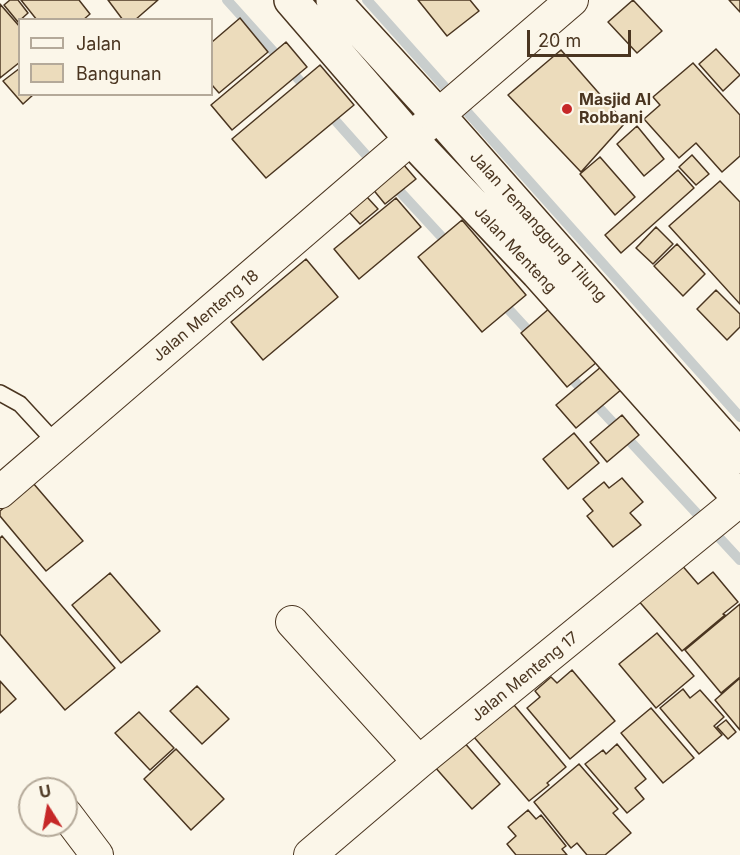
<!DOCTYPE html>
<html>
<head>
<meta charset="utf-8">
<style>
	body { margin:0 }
	#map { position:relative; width:740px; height:855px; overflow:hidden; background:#fbf6e9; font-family:Inter,sans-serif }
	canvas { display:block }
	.legend { position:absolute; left:18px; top:18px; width:195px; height:78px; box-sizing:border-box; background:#fbf6e9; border:2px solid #b4a999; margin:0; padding:8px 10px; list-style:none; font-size:18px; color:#4a3520 }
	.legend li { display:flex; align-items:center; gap:12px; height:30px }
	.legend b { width:30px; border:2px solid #b4a999 }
	.north { position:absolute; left:18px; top:777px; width:60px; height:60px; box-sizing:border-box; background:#fbf6e9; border:2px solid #b4a999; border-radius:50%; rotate:349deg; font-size:16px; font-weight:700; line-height:24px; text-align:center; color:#4a3520 }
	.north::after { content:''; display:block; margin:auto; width:21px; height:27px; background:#c62828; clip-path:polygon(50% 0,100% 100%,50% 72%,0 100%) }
	.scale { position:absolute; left:527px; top:30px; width:104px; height:27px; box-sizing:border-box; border:3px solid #4a3520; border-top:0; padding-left:8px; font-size:18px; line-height:21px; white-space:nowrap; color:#4a3520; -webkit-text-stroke:4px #fbf6e9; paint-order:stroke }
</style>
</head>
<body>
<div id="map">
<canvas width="740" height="855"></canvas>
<ul class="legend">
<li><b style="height:8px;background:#fbf6e9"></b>Jalan</li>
<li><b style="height:16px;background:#ecdcbc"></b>Bangunan</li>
</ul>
<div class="north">U</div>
<div class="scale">20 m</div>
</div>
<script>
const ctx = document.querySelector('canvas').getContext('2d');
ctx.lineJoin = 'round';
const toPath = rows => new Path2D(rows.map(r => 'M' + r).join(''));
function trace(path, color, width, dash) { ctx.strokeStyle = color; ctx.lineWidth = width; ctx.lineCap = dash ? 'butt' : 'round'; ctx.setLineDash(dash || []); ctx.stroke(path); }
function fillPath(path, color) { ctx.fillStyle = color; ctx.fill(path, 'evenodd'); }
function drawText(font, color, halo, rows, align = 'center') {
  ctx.font = font + ' Inter,sans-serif'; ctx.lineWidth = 4.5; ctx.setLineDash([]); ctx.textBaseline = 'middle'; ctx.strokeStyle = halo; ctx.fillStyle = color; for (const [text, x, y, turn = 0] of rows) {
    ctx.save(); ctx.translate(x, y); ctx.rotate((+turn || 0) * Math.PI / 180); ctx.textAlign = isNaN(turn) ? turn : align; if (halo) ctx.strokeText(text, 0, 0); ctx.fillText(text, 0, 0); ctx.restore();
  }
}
const stream = toPath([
	[227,0,309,91],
	[367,0,740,417],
	[326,110,375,165],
	[392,183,451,247],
	[500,300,534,337],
	[565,371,740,560]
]);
const building = toPath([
	[10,0,18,0,28,13,18,22,4,5,10,0],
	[21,0,79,0,90,14,83,20,37,20,21,0],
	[108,0,158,0,135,20,123,20,108,0],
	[418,0,470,0,479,11,447,36,418,0],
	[633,0,662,31,637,53,608,22,633,0],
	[729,0,740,0,740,12,729,0],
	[0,4,20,27,20,62,0,78,0,4],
	[240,18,268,52,219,93,212,85,212,42,240,18],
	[286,42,307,67,232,130,211,105,286,42],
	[716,49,740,75,723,91,699,64,716,49],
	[561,50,625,123,581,172,508,95,561,50],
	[693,63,740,115,740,156,722,172,696,143,679,158,644,119,660,105,653,97,693,63],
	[320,65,354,105,266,178,232,139,320,65],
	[20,68,20,94,34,94,23,104,3,81,20,68],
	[637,126,664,159,644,176,617,144,637,126],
	[692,155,709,174,696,185,679,167,692,155],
	[397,157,416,179,385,204,367,182,397,157],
	[600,157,635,197,615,215,580,174,600,157],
	[678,170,694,188,621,253,605,235,678,170],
	[720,181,740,202,740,304,669,226,720,181],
	[367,197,378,209,360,224,349,212,367,197],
	[396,198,421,227,359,279,334,249,396,198],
	[462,220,526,295,482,332,418,257,462,220],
	[656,227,673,244,653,264,636,248,656,227],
	[677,244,705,274,683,296,654,266,677,244],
	[306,259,338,297,263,360,231,322,306,259],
	[716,290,740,314,740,327,727,340,697,309,716,290],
	[551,307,597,362,567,387,521,333,551,307],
	[602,366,622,389,576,428,556,405,602,366],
	[622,415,639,435,607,462,590,442,622,415],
	[574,433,599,463,568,489,543,459,574,433],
	[622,478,643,502,630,513,641,525,613,547,587,516,593,511,583,499,604,482,609,488,622,478],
	[33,483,83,541,46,571,0,516,0,511,33,483],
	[2,536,115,668,65,710,0,634,0,538,2,536],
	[680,563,698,584,713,572,738,602,723,614,725,615,682,651,637,599,680,563],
	[110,573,160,631,121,663,72,605,110,573],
	[740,604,740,677,721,693,685,650,740,604],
	[657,633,694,676,656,708,619,664,657,633],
	[572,670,615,721,570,759,527,708,540,697,535,691,551,677,557,683,572,670],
	[740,678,740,730,715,700,740,678],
	[0,681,16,699,0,713,0,681],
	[197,686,229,719,202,744,170,711,197,686],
	[683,689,690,698,700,690,724,717,714,726,722,735,699,754,660,708,683,689],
	[509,699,566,767,547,783,549,785,529,801,467,729,509,699],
	[651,708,694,758,663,783,621,733,651,708],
	[139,712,174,748,150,770,115,733,139,712],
	[726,720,736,732,728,739,717,727,726,720],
	[463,741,500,784,472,809,434,766,463,741],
	[617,744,646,779,635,788,644,799,627,813,585,764,603,750,606,754,617,744],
	[176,749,224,799,191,830,144,779,176,749],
	[579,764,618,809,613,813,631,833,605,855,587,855,577,843,571,848,534,802,579,764],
	[528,810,536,819,541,815,566,846,562,849,567,855,516,855,507,844,516,836,508,827,528,810]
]);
const lane = toPath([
	[0,393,20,404,56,443]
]);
const street = toPath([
	[0,492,572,0],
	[292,622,419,762],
	[66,814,97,855],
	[310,855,419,762,740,500]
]);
const secondary = toPath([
	[291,0,411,139,538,273,740,499],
	[333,0,439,116,740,457]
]);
const markers = [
	[567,109,6,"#c62828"]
];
const poiNames = [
	["Masjid Al",579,100],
	["Robbani",579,118]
];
const streetNames = [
	["Jalan Temanggung Tilung",538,227,48],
	["Jalan Menteng",515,250,47],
	["Jalan Menteng 18",206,316,-40],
	["Jalan Menteng 17",525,677,-39]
];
trace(stream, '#c9cecd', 10);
fillPath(building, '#ecdcbc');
trace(building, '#4a3520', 1.5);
trace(lane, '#4a3520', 18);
trace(street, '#4a3520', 34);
trace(secondary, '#4a3520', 36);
trace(lane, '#fbf6e9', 15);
trace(street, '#fbf6e9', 32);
trace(secondary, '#fbf6e9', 33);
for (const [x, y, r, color] of markers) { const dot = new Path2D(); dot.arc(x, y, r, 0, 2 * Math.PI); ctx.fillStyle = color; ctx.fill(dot); trace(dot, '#fbf6e9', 2); }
drawText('bold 16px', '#4a3520', '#fbf6e9', poiNames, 'left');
drawText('16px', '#4a3520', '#fbf6e9', streetNames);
</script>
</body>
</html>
